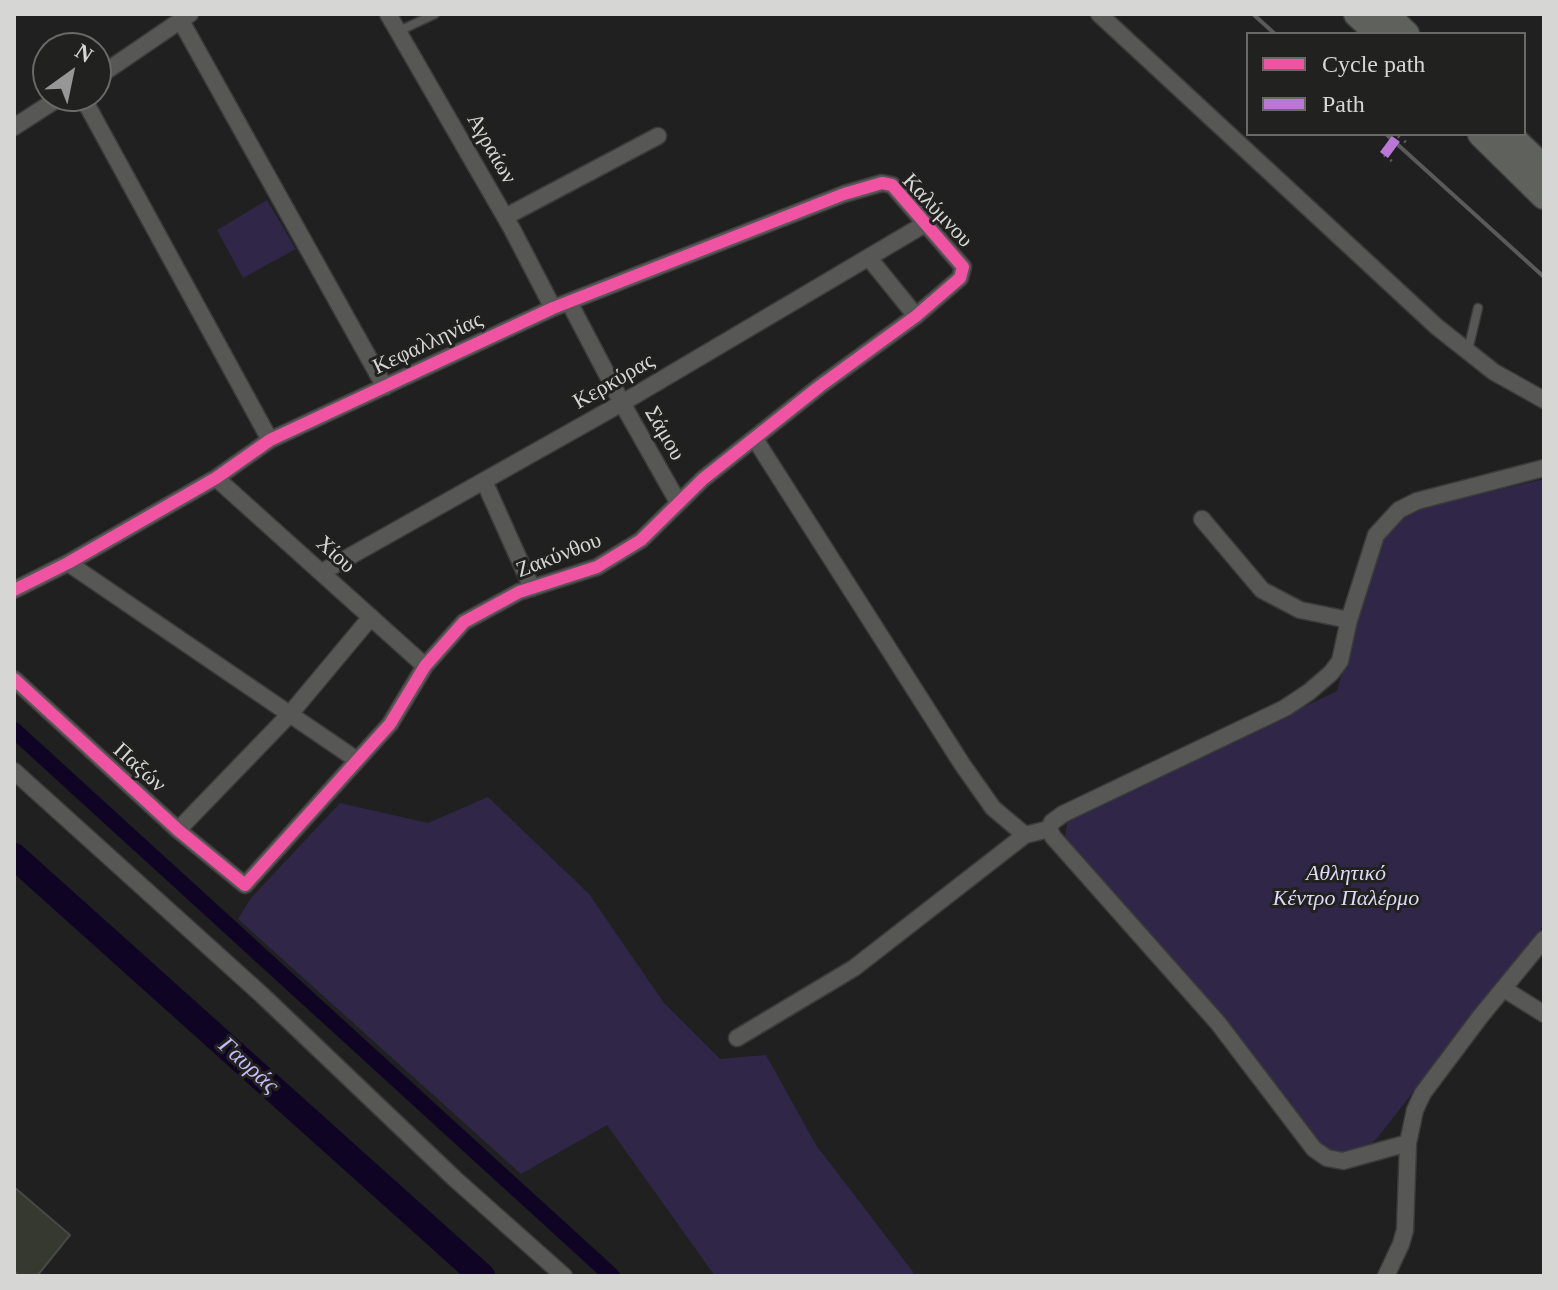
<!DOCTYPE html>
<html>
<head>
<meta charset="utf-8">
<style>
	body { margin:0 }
	#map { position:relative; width:1558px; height:1290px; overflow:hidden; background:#202020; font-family:Georgia,serif }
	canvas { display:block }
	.frame { position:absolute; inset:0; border:16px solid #d6d7d5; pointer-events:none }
	.legend { position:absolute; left:1246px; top:32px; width:280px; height:104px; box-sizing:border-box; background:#21211f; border:2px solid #696a68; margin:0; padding:10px 14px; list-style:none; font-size:24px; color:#d6d7d5 }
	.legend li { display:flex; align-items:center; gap:16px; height:40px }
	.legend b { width:40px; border:2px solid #696a68 }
	.north { position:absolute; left:32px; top:32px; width:80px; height:80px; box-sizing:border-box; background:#21211f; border:2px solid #696a68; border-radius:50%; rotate:33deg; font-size:22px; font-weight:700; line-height:32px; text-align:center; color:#d6d7d5 }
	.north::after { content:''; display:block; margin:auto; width:28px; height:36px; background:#969796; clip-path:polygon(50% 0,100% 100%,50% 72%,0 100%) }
</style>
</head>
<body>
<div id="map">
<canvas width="1558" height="1290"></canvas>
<div class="frame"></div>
<ul class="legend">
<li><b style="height:10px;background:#f153a3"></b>Cycle path</li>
<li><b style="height:10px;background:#ba77d6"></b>Path</li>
</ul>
<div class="north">N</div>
</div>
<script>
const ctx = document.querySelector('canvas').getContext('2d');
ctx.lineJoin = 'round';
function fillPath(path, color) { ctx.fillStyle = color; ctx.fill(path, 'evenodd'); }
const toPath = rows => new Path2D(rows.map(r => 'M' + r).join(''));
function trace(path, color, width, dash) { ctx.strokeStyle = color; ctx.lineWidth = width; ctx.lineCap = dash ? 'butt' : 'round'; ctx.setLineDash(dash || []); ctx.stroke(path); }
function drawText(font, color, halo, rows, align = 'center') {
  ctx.font = font + ' Georgia,serif'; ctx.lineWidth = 6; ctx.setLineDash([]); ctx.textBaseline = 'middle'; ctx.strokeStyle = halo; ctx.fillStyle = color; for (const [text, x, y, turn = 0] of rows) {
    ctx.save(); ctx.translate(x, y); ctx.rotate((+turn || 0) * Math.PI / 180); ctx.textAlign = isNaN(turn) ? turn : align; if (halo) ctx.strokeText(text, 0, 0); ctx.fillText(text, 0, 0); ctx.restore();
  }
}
const green = toPath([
	[267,200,296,249,243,278,217,230],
	[1544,479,1544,925,1378,1137,1369,1146,1338,1154,1325,1151,1075,850,1065,837,1067,823,1072,818,1337,691,1376,546,1409,511],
	[488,797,589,894,664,1003,720,1059,766,1055,816,1145,914,1273,910,1276,715,1276,607,1125,521,1174,238,919,251,898,340,803,428,823]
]);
const canal = toPath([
	[14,730,612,1276]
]);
const river = toPath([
	[14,856,482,1276]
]);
const building = toPath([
	[14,1187,70,1235,37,1276,20,1276,14,1271,14,1187]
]);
const path = toPath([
	[1398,136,1408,144],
	[1384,155,1393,162]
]);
const lane = toPath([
	[397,32,435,14],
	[1468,350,1478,308]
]);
const street = toPath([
	[388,14,512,229,553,308],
	[1099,14,1437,327,1494,372,1544,400],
	[181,21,385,387],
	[96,78,190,14],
	[82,96,270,440],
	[14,127,62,96],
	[505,217,658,136],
	[869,258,916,316],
	[569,302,622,403,678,502],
	[755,439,962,764,993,808,1025,835,1049,829,1052,822,1063,814,1285,708,1309,692,1331,673,1340,661,1349,620,1376,535,1399,510,1417,501,1544,468],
	[216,478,425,666],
	[484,481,532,588],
	[1202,519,1262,590,1300,610,1349,620],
	[68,563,357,760],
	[322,572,622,403,925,224],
	[14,590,68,563,216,478,270,440,553,308,844,194,882,183,892,185,963,267,960,278,916,316,820,386,703,479,641,540,597,567,519,592,464,622,425,666,390,724,245,885,178,830,14,679],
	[14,771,262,995,455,1179,564,1276],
	[1049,829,1053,837,1218,1023,1314,1149,1327,1158,1343,1161,1408,1143],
	[178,830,290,714,371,617],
	[1504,989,1544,1014],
	[737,1038,854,968,1025,835],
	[1386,1276,1401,1244,1405,1230,1408,1143,1415,1110,1423,1093,1480,1017,1544,939]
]);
const primary = toPath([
	[1357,14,1379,34],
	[1385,14,1406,34],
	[1481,134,1544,196],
	[1508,134,1544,169]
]);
const rail = toPath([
	[1253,14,1275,34],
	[1386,134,1544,277]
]);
const quiet = toPath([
	[1384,155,1398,136]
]);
const cycleway = toPath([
	[14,590,68,563,216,478,270,440,553,308,844,194,882,183,892,185,963,267,960,278,916,316,820,386,703,479,641,540,597,567,519,592,464,622,425,666,390,724,245,885,178,830,14,679]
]);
const streetNames = [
	["Αγραίων",491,149,60],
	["Καλύμνου",937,211,47],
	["Κεφαλληνίας",428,344,-25],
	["Κερκύρας",614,382,-30],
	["Σάμου",664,434,60],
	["Χίου",335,555,42],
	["Ζακύνθου",559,556,-21],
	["Παξών",139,768,42]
];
const parkNames = [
	["Αθλητικό",1346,874],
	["Κέντρο Παλέρμο",1346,899]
];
const waterNames = [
	["Γαυράς",248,1066,42]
];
fillPath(green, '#2f2648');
trace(canal, '#100425', 16);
trace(river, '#100425', 26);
fillPath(building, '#36392f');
trace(building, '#484847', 2);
trace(lane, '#3b3b3b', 11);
trace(street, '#3b3b3b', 19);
trace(primary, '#3b3b3b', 29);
trace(path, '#5a5a59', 3, [2, 6]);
trace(lane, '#575756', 8);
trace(street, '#575756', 16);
trace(primary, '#5f615c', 26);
trace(rail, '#5a5a5a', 4);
trace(quiet, '#ba77d6', 10, [20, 10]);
trace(cycleway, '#f153a3', 12);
drawText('22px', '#d6d7d5', '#21211f', streetNames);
drawText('italic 22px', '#ded9f7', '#21211f', parkNames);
drawText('italic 24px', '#c6b9f5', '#21211f', waterNames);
</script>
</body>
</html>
